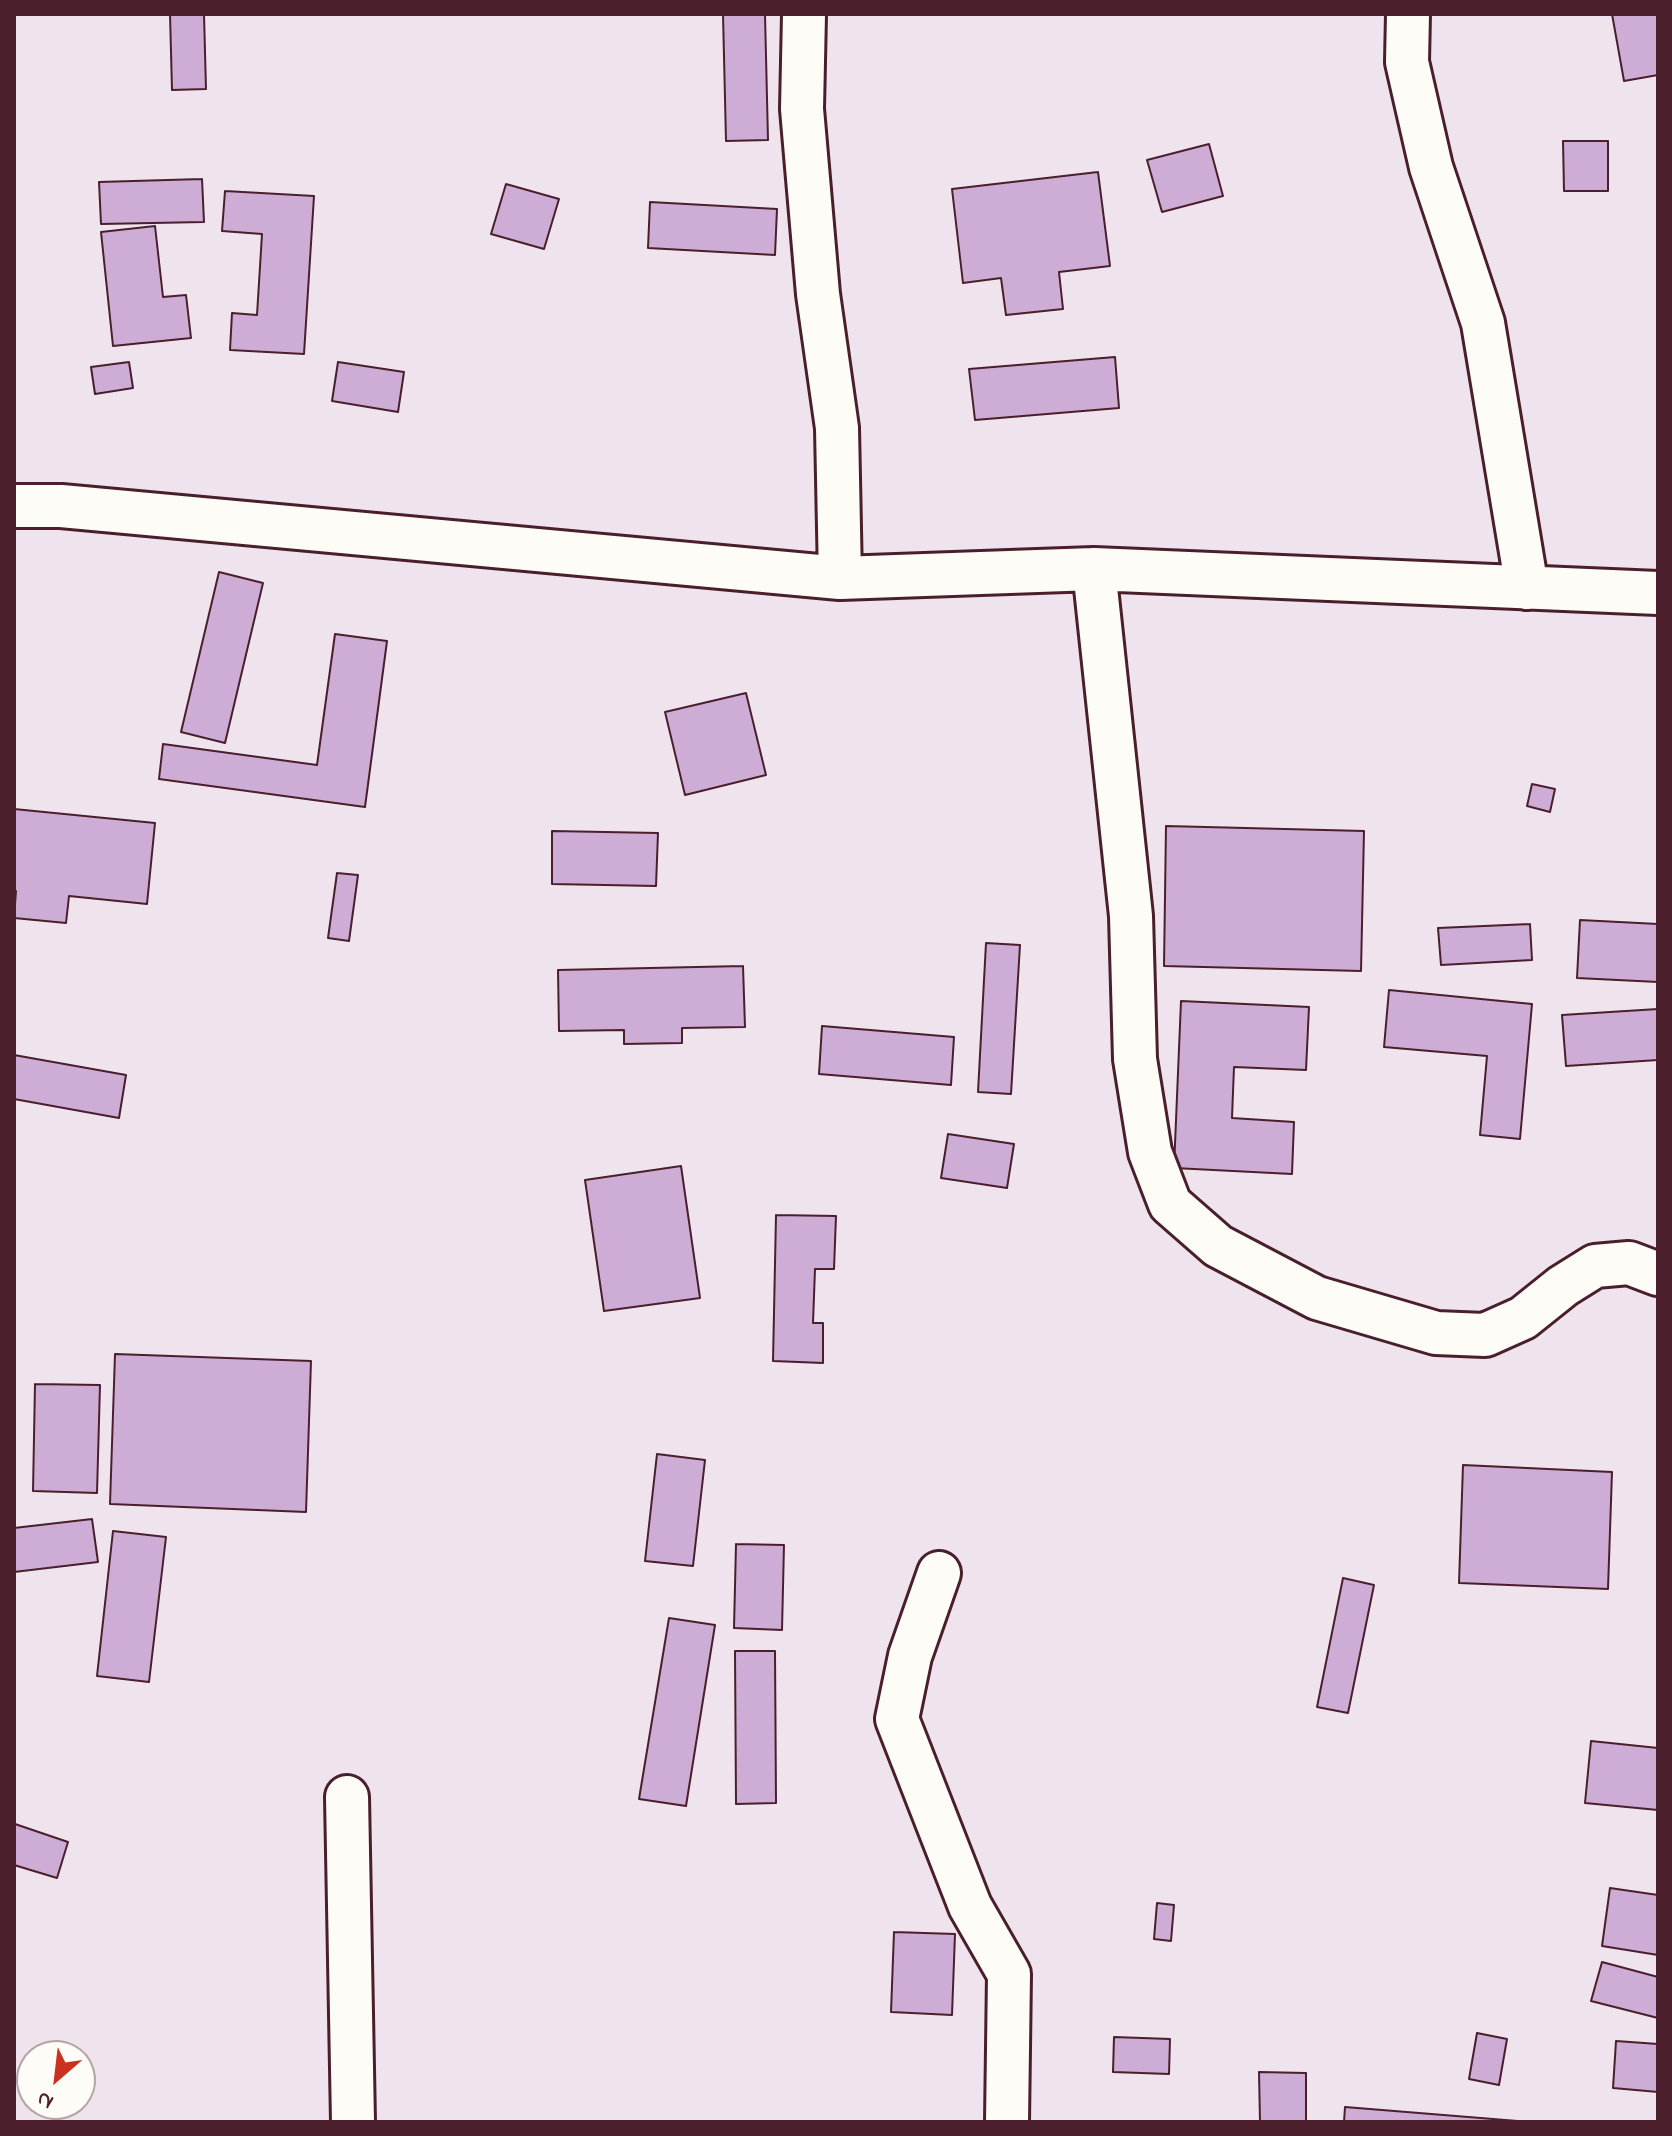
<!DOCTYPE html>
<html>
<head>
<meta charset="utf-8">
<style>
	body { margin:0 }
	#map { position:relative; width:1672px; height:2136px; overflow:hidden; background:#efe4ed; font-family:"Indie Flower",sans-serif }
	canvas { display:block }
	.frame { position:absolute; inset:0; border:16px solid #4a1f2b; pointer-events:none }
	.north { position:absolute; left:16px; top:2040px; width:80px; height:80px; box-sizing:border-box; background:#fdfcf7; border:2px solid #b5a4a5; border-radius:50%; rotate:208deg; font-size:22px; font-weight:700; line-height:32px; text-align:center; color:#4a1f2b }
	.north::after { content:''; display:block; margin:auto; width:28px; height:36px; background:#c8321e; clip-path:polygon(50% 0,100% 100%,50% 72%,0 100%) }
</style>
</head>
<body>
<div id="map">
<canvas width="1672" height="2136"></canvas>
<div class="frame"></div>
<div class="north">N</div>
</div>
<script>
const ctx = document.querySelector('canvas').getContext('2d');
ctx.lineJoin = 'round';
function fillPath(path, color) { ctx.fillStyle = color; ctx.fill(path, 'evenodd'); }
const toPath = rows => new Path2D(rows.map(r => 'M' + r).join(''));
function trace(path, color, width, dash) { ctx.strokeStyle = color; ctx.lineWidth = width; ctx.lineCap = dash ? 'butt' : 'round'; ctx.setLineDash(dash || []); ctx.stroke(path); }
const building = toPath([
	[170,14,204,14,206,89,172,90,170,14],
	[723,14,765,14,768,140,726,141,723,14],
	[1612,14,1658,14,1658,75,1624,81,1612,14],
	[1563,141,1608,141,1608,191,1564,191,1563,141],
	[1209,144,1223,196,1162,212,1147,160,1209,144],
	[1098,172,1110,266,1059,272,1063,309,1006,315,1001,278,963,283,952,189,1098,172],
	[202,179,204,222,101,224,99,182,202,179],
	[506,184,559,199,544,249,491,234,506,184],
	[225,191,314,196,304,354,230,350,232,313,257,315,262,234,222,231,225,191],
	[650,202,777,209,775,255,648,248,650,202],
	[155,226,163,297,186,295,191,338,113,346,101,232,155,226],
	[1115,357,1119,408,975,420,969,369,1115,357],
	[129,362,133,388,95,394,91,367,129,362],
	[338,362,404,372,398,412,332,401,338,362],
	[219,572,263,583,225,743,181,732,219,572],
	[335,634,387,641,365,807,159,779,163,744,317,765,335,634],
	[746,693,766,775,685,795,665,712,746,693],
	[1532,784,1555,789,1550,812,1527,806,1532,784],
	[14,809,155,823,147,904,69,896,66,923,14,918,16,891,14,891,14,809],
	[1166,826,1364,831,1361,971,1164,966,1166,826],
	[552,831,658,833,656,886,552,884,552,831],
	[337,873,358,875,349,941,328,938,337,873],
	[1580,920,1658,924,1658,982,1577,978,1580,920],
	[1530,924,1532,960,1441,965,1438,928,1530,924],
	[986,943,1020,945,1011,1094,978,1092,986,943],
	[743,966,745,1027,682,1028,682,1043,624,1044,624,1030,559,1031,558,970,743,966],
	[1389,990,1532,1004,1520,1139,1480,1135,1487,1056,1384,1047,1389,990],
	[1181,1001,1309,1007,1306,1070,1234,1067,1232,1118,1294,1122,1292,1174,1174,1168,1181,1001],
	[1658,1009,1658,1060,1566,1066,1562,1015,1658,1009],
	[822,1026,954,1037,951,1085,819,1074,822,1026],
	[14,1055,126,1075,119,1118,14,1099,14,1055],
	[948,1134,1014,1144,1007,1188,941,1178,948,1134],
	[681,1166,700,1298,604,1311,585,1180,681,1166],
	[776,1215,836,1216,834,1269,815,1269,813,1323,823,1323,823,1363,773,1361,776,1215],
	[115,1354,311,1361,306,1512,110,1504,115,1354],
	[35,1384,100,1385,97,1493,33,1491,35,1384],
	[657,1454,705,1460,693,1566,645,1561,657,1454],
	[1463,1465,1612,1472,1608,1589,1459,1583,1463,1465],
	[92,1519,98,1562,14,1572,14,1528,92,1519],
	[113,1531,166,1537,149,1682,97,1676,113,1531],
	[736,1544,784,1545,782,1630,734,1628,736,1544],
	[1343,1578,1374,1585,1348,1713,1317,1707,1343,1578],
	[669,1618,715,1625,686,1806,639,1799,669,1618],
	[735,1651,775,1651,776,1803,736,1804,735,1651],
	[1591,1741,1658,1748,1658,1810,1585,1803,1591,1741],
	[15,1824,68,1842,57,1878,14,1865,15,1824],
	[1610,1888,1658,1895,1658,1955,1602,1946,1610,1888],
	[1157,1903,1174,1905,1171,1941,1154,1939,1157,1903],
	[894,1932,955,1934,952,2015,891,2012,894,1932],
	[1602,1962,1658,1977,1658,2018,1591,2001,1602,1962],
	[1477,2033,1507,2039,1499,2085,1469,2079,1477,2033],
	[1114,2037,1170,2039,1169,2074,1113,2072,1114,2037],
	[1616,2041,1658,2044,1658,2092,1613,2088,1616,2041],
	[1259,2072,1306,2073,1306,2122,1260,2122,1259,2072],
	[1345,2107,1530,2122,1344,2122,1345,2107]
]);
const minor = toPath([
	[804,14,802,109,818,294,837,428,840,578],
	[1408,14,1407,62,1431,167,1483,323,1527,588],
	[14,506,61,506,840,578,1094,569,1658,593],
	[1094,569,1131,916,1135,1059,1150,1152,1170,1204,1218,1246,1317,1298,1436,1333,1485,1335,1523,1318,1563,1286,1595,1266,1629,1263,1658,1274],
	[939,1573,910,1656,897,1719,970,1906,1009,1974,1007,2122],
	[347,1797,353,2122]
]);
fillPath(building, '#cdacd6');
trace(building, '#4a1f2b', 2);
trace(minor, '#4a1f2b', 48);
trace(minor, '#fdfcf7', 42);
</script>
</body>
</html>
